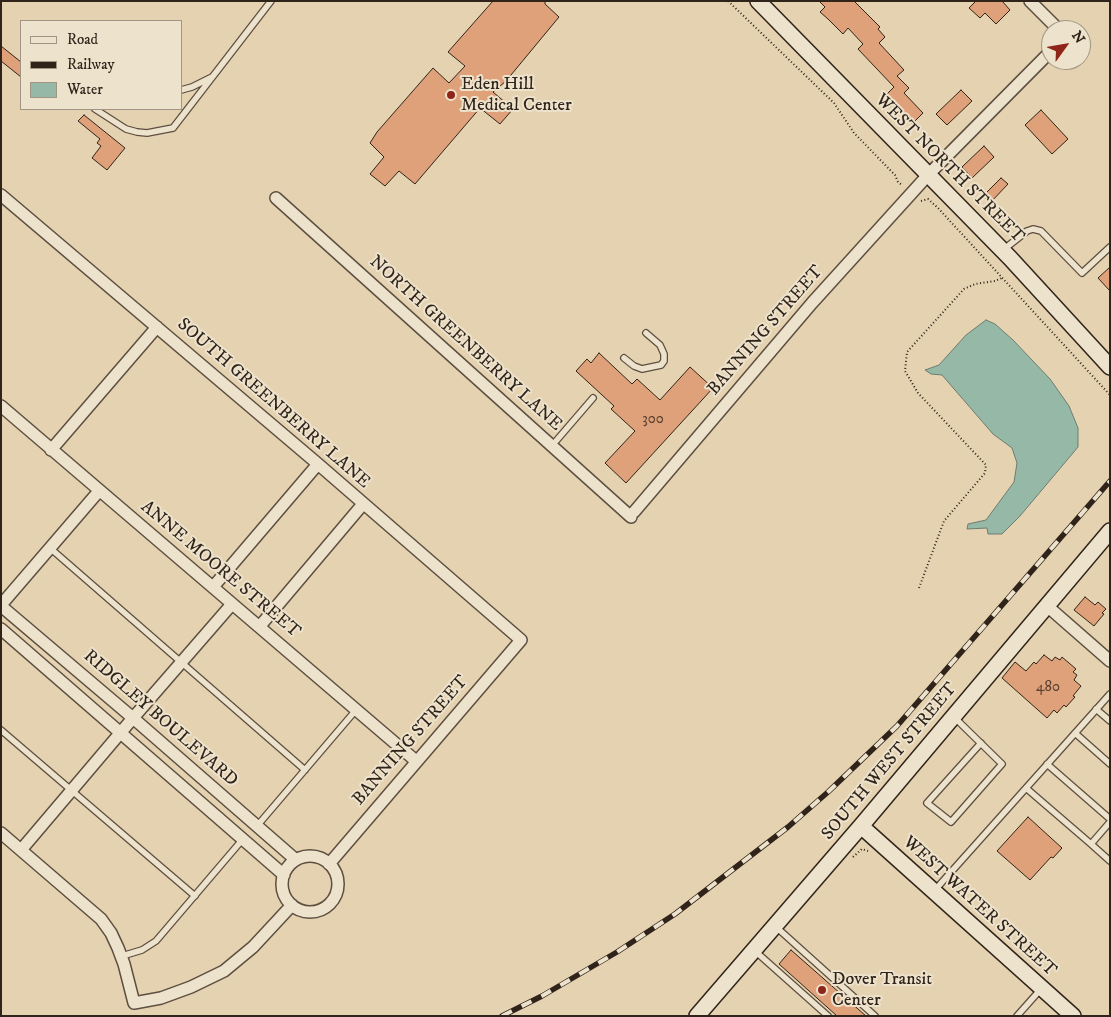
<!DOCTYPE html>
<html>
<head>
<meta charset="utf-8">
<style>
	body { margin:0 }
	#map { position:relative; width:1111px; height:1017px; overflow:hidden; background:#e4d2b1; font-family:"IM FELL DW Pica",serif }
	canvas { display:block }
	.frame { position:absolute; inset:0; border:2px solid #30231a; pointer-events:none }
	.legend { position:absolute; left:20px; top:20px; width:162px; height:90px; box-sizing:border-box; background:#ede2cc; border:1px solid #a19685; margin:0; padding:6px 9px; list-style:none; font-size:15px; color:#30231a }
	.legend li { display:flex; align-items:center; gap:10px; height:25px }
	.legend b { width:25px; border:1px solid #a19685 }
	.north { position:absolute; left:1041px; top:20px; width:50px; height:50px; box-sizing:border-box; background:#ede2cc; border:1px solid #a19685; border-radius:50%; rotate:58deg; font-size:14px; font-weight:700; line-height:20px; text-align:center; color:#30231a }
	.north::after { content:''; display:block; margin:auto; width:18px; height:22px; background:#8f2418; clip-path:polygon(50% 0,100% 100%,50% 72%,0 100%) }
</style>
</head>
<body>
<div id="map">
<canvas width="1111" height="1017"></canvas>
<div class="frame"></div>
<ul class="legend">
<li><b style="height:6px;background:#ede2cc"></b>Road</li>
<li><b style="height:6px;background:#30231a"></b>Railway</li>
<li><b style="height:14px;background:#96b8a7"></b>Water</li>
</ul>
<div class="north">N</div>
</div>
<script>
const ctx = document.querySelector('canvas').getContext('2d');
ctx.lineJoin = 'round';
function fillPath(path, color) { ctx.fillStyle = color; ctx.fill(path, 'evenodd'); }
const toPath = rows => new Path2D(rows.map(r => 'M' + r).join(''));
function trace(path, color, width, dash) { ctx.strokeStyle = color; ctx.lineWidth = width; ctx.lineCap = dash ? 'butt' : 'round'; ctx.setLineDash(dash || []); ctx.stroke(path); }
function drawText(font, color, halo, rows, align = 'center') {
  ctx.font = font + ' "IM FELL DW Pica",serif'; ctx.lineWidth = 4; ctx.setLineDash([]); ctx.textBaseline = 'middle'; ctx.strokeStyle = halo; ctx.fillStyle = color; for (const [text, x, y, turn = 0] of rows) {
    ctx.save(); ctx.translate(x, y); ctx.rotate((+turn || 0) * Math.PI / 180); ctx.textAlign = isNaN(turn) ? turn : align; if (halo) ctx.strokeText(text, 0, 0); ctx.fillText(text, 0, 0); ctx.restore();
  }
}
const water = toPath([
	[986,320,995,324,1013,340,1050,379,1069,406,1078,428,1078,447,1020,516,1002,534,988,534,987,528,967,529,968,524,986,520,1014,482,1017,463,1012,448,993,434,942,375,931,374,925,370,939,365,966,335,986,320]
]);
const building = toPath([
	[493,1,545,1,545,4,559,17,506,81,493,92,513,109,500,124,480,108,415,184,399,171,385,186,370,174,384,157,370,143,377,132,433,68,449,83,465,66,448,52,493,1],
	[819,1,854,1,880,27,878,29,885,37,879,43,904,70,897,76,909,88,904,93,923,113,912,124,892,104,890,107,882,99,894,87,858,49,863,44,848,28,843,34,828,19,820,12,825,7,819,1],
	[976,1,1002,1,1010,10,996,24,985,13,980,18,969,8,976,1],
	[1,46,21,62,21,77,1,61,1,46],
	[961,90,972,101,947,125,936,114,961,90],
	[1041,110,1068,139,1052,154,1025,125,1041,110],
	[84,115,125,148,107,170,92,158,101,146,97,143,100,139,78,121,84,115],
	[984,146,994,157,972,178,962,167,984,146],
	[1001,178,1008,184,990,203,983,196,1001,178],
	[1110,267,1110,291,1098,278,1110,267],
	[599,353,632,384,637,379,660,400,690,367,713,388,626,483,605,463,635,431,611,409,614,406,576,371,587,359,591,363,599,353],
	[1085,597,1095,605,1098,602,1106,609,1102,613,1104,614,1094,626,1074,610,1085,597],
	[1044,655,1052,661,1055,657,1060,660,1062,657,1076,669,1073,672,1077,675,1074,680,1081,686,1073,696,1075,697,1066,707,1064,705,1057,713,1054,710,1047,718,1002,678,1015,662,1026,671,1034,662,1036,664,1044,655],
	[1028,817,1062,848,1053,858,1051,857,1030,880,997,851,1028,817],
	[791,950,866,1016,837,1016,779,964,791,950]
]);
const path = toPath([
	[728,1,834,103,854,133,895,175,898,182,902,185],
	[921,201,928,199,938,208,1110,395],
	[919,588,944,521,985,473,986,465,918,393,905,371,907,352,964,289,975,284,995,281,1002,278],
	[853,857,862,849,868,851]
]);
const lane = toPath([
	[181,90,192,87,212,77],
	[95,109,126,129,137,132,147,133,173,128,271,1],
	[1003,250,1027,231,1033,229,1041,231,1082,273,1110,247],
	[624,358,634,366,642,369,661,365,664,361,664,354,660,345,646,333],
	[556,441,593,398],
	[50,548,305,770],
	[1096,709,1110,721],
	[955,718,1002,764,951,822,927,803,981,743],
	[1,730,195,896],
	[1075,733,1110,764],
	[1047,764,1110,819],
	[1026,788,1091,844],
	[1110,822,1091,844,1110,861],
	[257,826,356,710],
	[935,890,1110,694],
	[775,926,875,1016],
	[755,951,828,1016],
	[122,956,142,950,156,941,243,839],
	[1017,1016,1041,989]
]);
const street = toPath([
	[1030,1,1054,25,1056,30],
	[1,195,318,464,521,640,329,864],
	[276,198,631,517],
	[1,406,416,761],
	[51,450,157,327],
	[634,512,812,303,928,175,1051,51],
	[213,587,318,464],
	[1,605,99,491],
	[1046,605,1110,661],
	[1,606,133,718,296,860],
	[260,626,363,504],
	[1,629,284,875],
	[1,833,101,919,111,933,118,948,124,964,134,1003,161,998,191,987,224,971,253,947,292,905],
	[21,850,133,718,232,604],
	'282 884a28 28 0 1 1 56 0a28 28 0 1 1-56 0Z'
]);
const secondary = toPath([
	[758,1,1010,258,1110,367],
	[861,826,1073,1016],
	[697,1016,861,826,1110,531]
]);
const rail = toPath([
	[502,1016,542,996,617,952,675,914,788,827,828,792,897,726,1110,481]
]);
const markers = [
	[451,95,5,"#8f2418"],
	[822,990,5,"#8f2418"]
];
const numberNames = [
	["300",653,420],
	["480",1048,688]
];
const poiNames = [
	["Eden Hill",461,85],
	["Medical Center",461,106],
	["Dover Transit",832,980],
	["Center",832,1001]
];
const streetNames = [
	["WEST NORTH STREET",949,169,45],
	["BANNING STREET",766,331,-49],
	["NORTH GREENBERRY LANE",465,344,42],
	["SOUTH GREENBERRY LANE",273,404,41],
	["ANNE MOORE STREET",220,570,40],
	["RIDGLEY BOULEVARD",160,719,41],
	["BANNING STREET",411,741,-49],
	["SOUTH WEST STREET",890,762,-50],
	["WEST WATER STREET",979,907,42]
];
fillPath(water, '#96b8a7');
trace(water, '#6d7c6f', 1);
fillPath(building, '#dfa179');
trace(building, '#30231a', 1);
trace(lane, '#5d4f40', 8);
trace(street, '#5d4f40', 14);
trace(secondary, '#30231a', 18);
trace(path, '#30231a', 2, [1, 2.5]);
trace(lane, '#ede2cc', 5.5);
trace(street, '#ede2cc', 11);
trace(secondary, '#ede2cc', 15);
trace(rail, '#30231a', 5.5);
trace(rail, '#ede2cc', 4, [11]);
for (const [x, y, r, color] of markers) { const dot = new Path2D(); dot.arc(x, y, r, 0, 2 * Math.PI); ctx.fillStyle = color; ctx.fill(dot); trace(dot, '#ede2cc', 2); }
drawText('15px', '#5c4232', null, numberNames);
drawText('18px', '#30231a', '#ede2cc', poiNames, 'left');
drawText('18px', '#30231a', '#ede2cc', streetNames);
</script>
</body>
</html>
